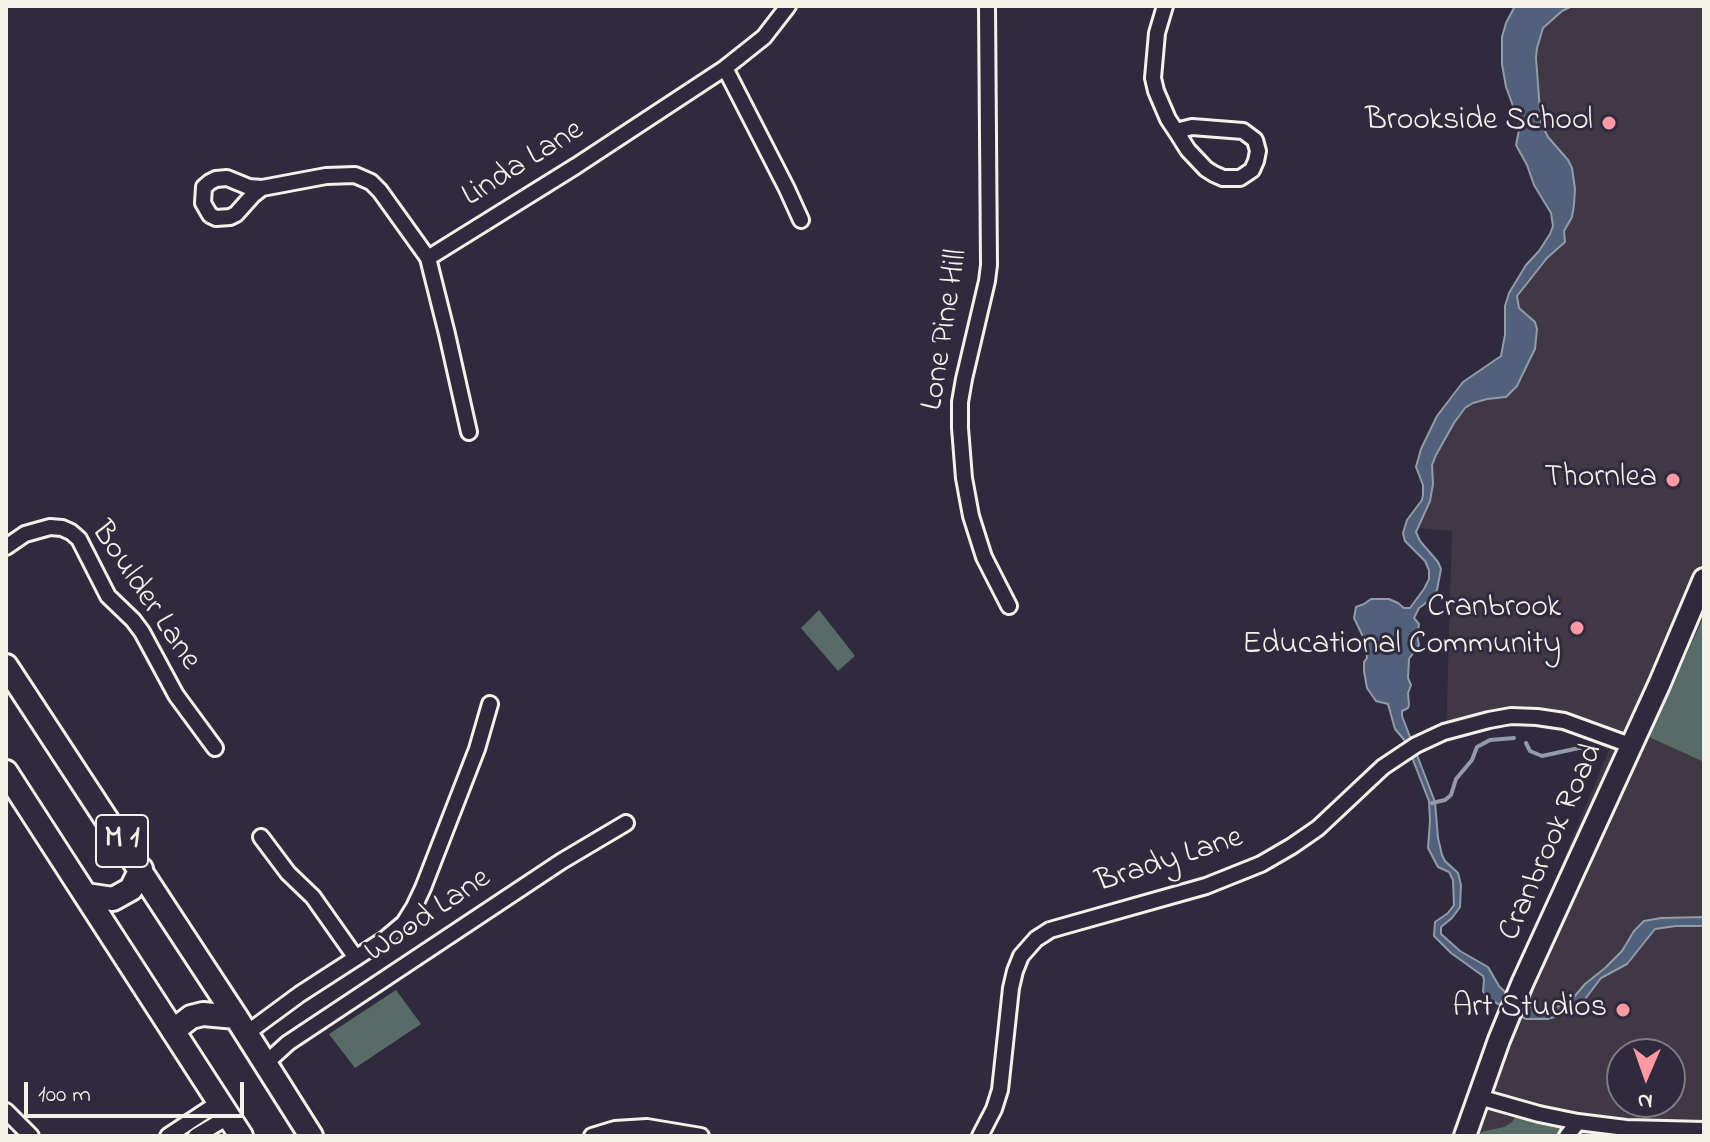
<!DOCTYPE html>
<html>
<head>
<meta charset="utf-8">
<style>
	body { margin:0 }
	#map { position:relative; width:1710px; height:1142px; overflow:hidden; background:#2f2a3d; font-family:"Indie Flower",sans-serif }
	canvas { display:block }
	.frame { position:absolute; inset:0; border:8px solid #f4f1e8; pointer-events:none }
	.north { position:absolute; left:1606px; top:1038px; width:80px; height:80px; box-sizing:border-box; background:#2f2a3d; border:2px solid #7e7a81; border-radius:50%; rotate:182deg; font-size:22px; font-weight:700; line-height:32px; text-align:center; color:#f4f1e8 }
	.north::after { content:''; display:block; margin:auto; width:28px; height:36px; background:#ff9aa2; clip-path:polygon(50% 0,100% 100%,50% 72%,0 100%) }
	.scale { position:absolute; left:24px; top:1082px; width:220px; height:36px; box-sizing:border-box; border:4px solid #f4f1e8; border-top:0; padding-left:10px; font-size:24px; line-height:28px; white-space:nowrap; color:#f4f1e8; -webkit-text-stroke:6px #2f2a3d; paint-order:stroke }
</style>
</head>
<body>
<div id="map">
<canvas width="1710" height="1142"></canvas>
<div class="frame"></div>
<div class="north">N</div>
<div class="scale">100 m</div>
</div>
<script>
const ctx = document.querySelector('canvas').getContext('2d');
ctx.lineJoin = 'round';
function fillPath(path, color) { ctx.fillStyle = color; ctx.fill(path, 'evenodd'); }
const toPath = rows => new Path2D(rows.map(r => 'M' + r).join(''));
function trace(path, color, width, dash) { ctx.strokeStyle = color; ctx.lineWidth = width; ctx.lineCap = dash ? 'butt' : 'round'; ctx.setLineDash(dash || []); ctx.stroke(path); }
function drawText(font, color, halo, rows, align = 'center') {
  ctx.font = font + ' "Indie Flower",sans-serif'; ctx.lineWidth = 6; ctx.setLineDash([]); ctx.textBaseline = 'middle'; ctx.strokeStyle = halo; ctx.fillStyle = color; for (const [text, x, y, turn = 0] of rows) {
    ctx.save(); ctx.translate(x, y); ctx.rotate((+turn || 0) * Math.PI / 180); ctx.textAlign = isNaN(turn) ? turn : align; if (halo) ctx.strokeText(text, 0, 0); ctx.fillText(text, 0, 0); ctx.restore();
  }
}
const built = toPath([
	[1572,6,1704,6,1704,1136,1449,1136,1609,750,1592,741,1570,733,1524,726,1485,727,1446,737,1452,531,1417,528,1430,501,1433,484,1432,465,1436,455,1454,423,1465,408,1473,403,1487,399,1504,399,1517,386,1535,349,1537,329,1535,322,1519,308,1517,296,1547,258,1565,242,1564,231,1572,217,1575,189,1572,168,1568,160,1548,137,1541,123,1537,48,1543,28,1562,11],
	[1622,1054,1670,1054,1670,1102,1622,1102]
]);
const green = toPath([
	[819,610,855,656,838,671,801,628],
	[1704,616,1704,762,1649,737],
	[396,990,421,1024,355,1068,329,1034],
	[1517,1114,1546,1125,1599,1132,1651,1136,1479,1136,1481,1132,1504,1127,1512,1122]
]);
const water = toPath([
	[1515,6,1572,6,1562,11,1543,28,1537,48,1536,58,1541,123,1548,137,1568,160,1572,168,1575,189,1574,205,1572,217,1564,231,1565,242,1547,258,1517,296,1519,308,1535,322,1537,329,1535,349,1530,359,1517,386,1506,397,1487,399,1473,403,1465,408,1454,423,1436,455,1432,465,1433,484,1430,501,1416,532,1420,541,1438,562,1441,569,1437,590,1430,600,1419,608,1414,618,1419,624,1417,635,1419,645,1409,659,1408,678,1411,685,1408,693,1409,705,1408,708,1402,711,1402,716,1435,802,1438,838,1442,855,1445,861,1458,873,1461,885,1460,907,1452,918,1441,927,1441,934,1460,951,1488,967,1499,986,1510,997,1537,1010,1542,1010,1568,1004,1585,984,1605,968,1622,951,1634,931,1644,921,1661,918,1704,917,1704,926,1676,926,1655,929,1627,964,1601,978,1576,1011,1547,1019,1526,1019,1487,998,1483,991,1484,980,1483,976,1451,953,1434,936,1435,922,1448,913,1454,905,1453,880,1449,872,1438,867,1428,848,1430,821,1429,801,1406,742,1395,729,1388,704,1376,701,1367,688,1364,671,1364,662,1367,658,1366,643,1354,618,1356,607,1364,604,1371,599,1389,599,1398,603,1404,608,1410,608,1424,589,1429,579,1429,570,1425,561,1405,541,1403,533,1407,520,1422,500,1423,495,1423,485,1416,467,1421,449,1437,416,1463,382,1501,356,1505,335,1505,306,1509,293,1526,265,1539,251,1550,234,1553,226,1551,213,1534,185,1527,165,1516,145,1520,125,1506,87,1502,64,1502,37,1506,23,1515,6]
]);
const stream = toPath([
	[1526,743,1530,751,1542,756,1579,748,1589,748],
	[1432,803,1445,800,1451,795,1456,779,1472,760,1477,747,1490,740,1514,738]
]);
const street = toPath([
	[987,6,989,265,987,281,964,379,960,402,960,428,964,478,971,516,984,557,1009,606],
	[1165,6,1157,33,1153,78,1156,91,1168,119,1176,131,1188,150,1206,169,1214,174,1223,178,1240,178,1252,170,1256,161,1258,151,1255,140,1243,131,1192,127,1176,131],
	[725,68,787,189,801,220],
	[262,188,253,195,236,214,230,217,216,218,210,215,203,203,204,187,210,182,216,179,227,178,249,187,262,188,326,176,355,175,371,182,380,191,428,258,447,334,469,432],
	[428,258,576,166,725,68,764,37,788,6],
	[6,547,25,534,50,527,62,528,71,532,79,539,108,596,133,620,142,632,176,695,215,748],
	[261,837,288,873,313,897,356,958],
	[247,1033,300,994,385,939,404,923,414,907,423,888,477,749,490,704],
	[266,1063,288,1043,562,861,626,823],
	[1479,1097,1539,1114,1578,1122,1626,1128,1704,1130],
	[6,1111,31,1136],
	[168,1136,218,1103],
	[196,1136,228,1117],
	[592,1136,615,1129,647,1127,701,1136],
	[980,1136,994,1109,1000,1090,1011,988,1015,971,1021,956,1036,939,1050,930,1064,926,1206,886,1261,864,1292,846,1318,828,1383,767,1416,745,1444,732,1489,720,1511,716,1537,717,1564,721,1630,745],
	[1567,1136,1578,1122]
]);
const secondary = toPath([
	[1465,1136,1499,1040,1522,984,1659,685,1704,579]
]);
const primary = toPath([
	[6,666,236,1017,311,1136],
	[6,772,241,1136],
	[86,895,113,899,131,889,141,869],
	[173,1031,191,1017,203,1014,236,1017]
]);
const markers = [
	[1609,123,8,"#ff9aa2"],
	[1673,480,8,"#ff9aa2"],
	[1577,628,8,"#ff9aa2"],
	[1623,1010,8,"#ff9aa2"]
];
const shields = [
	[122,841,52]
];
const shieldNames = [
	["M 1",122,841]
];
const poiNames = [
	["Brookside School",1593,123],
	["Thornlea",1657,480],
	["Cranbrook",1561,610],
	["Educational Community",1561,647],
	["Art Studios",1607,1010]
];
const streetNames = [
	["Linda Lane",524,165,-32],
	["Lone Pine Hill",947,330,-81],
	["Boulder Lane",144,597,56],
	["Cranbrook Road",1553,843,-66],
	["Brady Lane",1170,862,-18],
	["Wood Lane",429,917,-34]
];
fillPath(built, '#413846');
fillPath(green, '#576c67');
fillPath(water, '#51617b');
trace(water, '#929ba7', 2);
trace(stream, '#929ba7', 4);
trace(street, '#f4f1e8', 20);
trace(secondary, '#f4f1e8', 26);
trace(primary, '#f4f1e8', 28);
trace(street, '#2f2a3d', 14);
trace(secondary, '#2f2a3d', 20);
trace(primary, '#2f2a3d', 22);
for (const [x, y, r, color] of markers) { const dot = new Path2D(); dot.arc(x, y, r, 0, 2 * Math.PI); ctx.fillStyle = color; ctx.fill(dot); trace(dot, '#2f2a3d', 3); }
for (const [x, y, w] of shields) { const box = new Path2D(); box.roundRect(x - w / 2, y - 26, w, 52, 6); ctx.fillStyle = '#2f2a3d'; ctx.fill(box); trace(box, '#f4f1e8', 2); }
drawText('bold 30px', '#f4f1e8', null, shieldNames);
drawText('32px', '#f4f1e8', '#2f2a3d', poiNames, 'right');
drawText('32px', '#f4f1e8', '#2f2a3d', streetNames);
</script>
</body>
</html>
